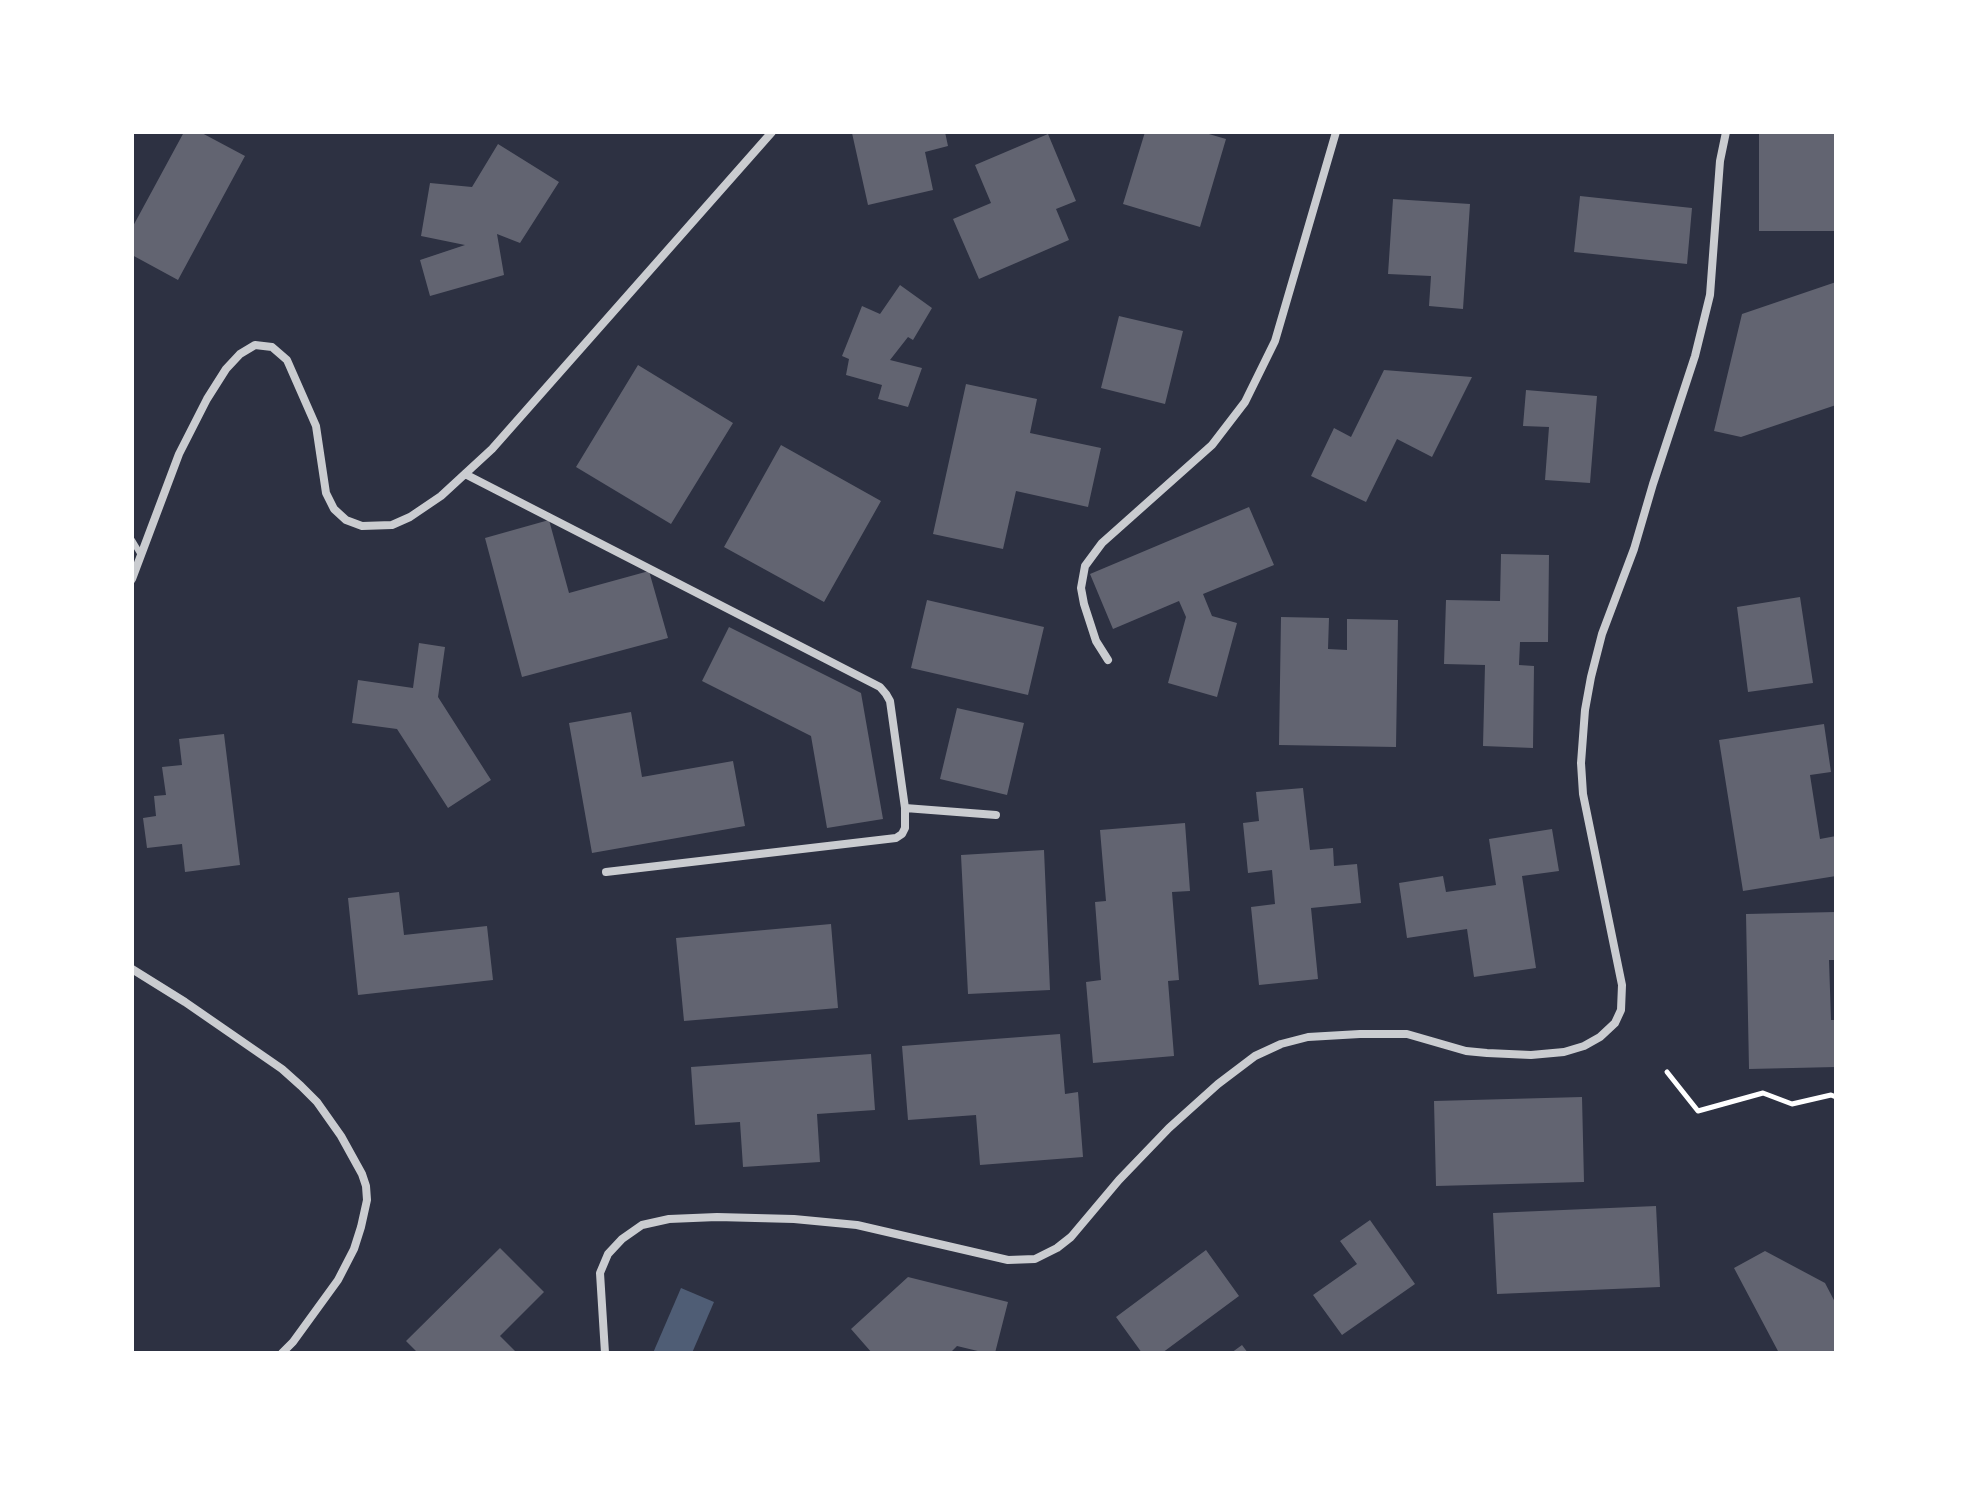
<!DOCTYPE html>
<html>
<head>
<meta charset="utf-8">
<style>
	body { margin:0 }
	#map { position:relative; width:1968px; height:1485px; overflow:hidden; background:#2d3142; font-family:Mulish,sans-serif }
	canvas { display:block }
	.frame { position:absolute; inset:0; border:134px solid #fff; pointer-events:none }
</style>
</head>
<body>
<div id="map">
<canvas width="1968" height="1485"></canvas>
<div class="frame"></div>
</div>
<script>
const ctx = document.querySelector('canvas').getContext('2d');
ctx.lineJoin = 'round';
function fillPath(path, color) { ctx.fillStyle = color; ctx.fill(path, 'evenodd'); }
const toPath = rows => new Path2D(rows.map(r => 'M' + r).join(''));
function trace(path, color, width, dash) { ctx.strokeStyle = color; ctx.lineWidth = width; ctx.lineCap = dash ? 'butt' : 'round'; ctx.setLineDash(dash || []); ctx.stroke(path); }
const water = toPath([
	[681,1288,714,1302,692,1353,653,1353]
]);
const building = toPath([
	[184,132,200,132,245,156,178,280,132,255,132,228],
	[945,132,948,146,925,152,933,190,868,205,852,133],
	[1145,132,1202,132,1226,139,1200,227,1123,204],
	[1759,132,1836,132,1836,231,1759,231],
	[1048,134,1076,201,1056,209,1069,240,979,279,953,219,991,203,975,165],
	[498,144,559,182,520,243,497,234,504,275,430,296,420,260,465,245,421,236,430,183,472,187],
	[1580,196,1692,208,1687,264,1574,252],
	[1393,199,1470,204,1463,309,1429,306,1431,276,1388,274],
	[1836,282,1836,405,1741,437,1714,431,1742,314],
	[900,285,932,308,913,340,908,337,890,360,922,368,908,407,878,399,882,385,846,375,849,359,842,356,862,306,880,314],
	[1119,316,1183,331,1165,404,1101,388],
	[638,365,733,423,671,524,576,467],
	[1384,370,1472,377,1432,457,1397,439,1366,502,1311,476,1334,428,1351,437],
	[966,384,1037,399,1030,433,1101,448,1088,507,1016,491,1003,549,933,534],
	[1526,390,1597,396,1590,483,1545,480,1549,427,1523,426],
	[781,445,881,501,824,602,724,547],
	[1249,507,1274,565,1203,594,1212,616,1237,623,1217,697,1168,683,1186,617,1179,601,1113,629,1090,574],
	[549,520,569,593,649,571,668,638,522,677,485,538],
	[1501,554,1549,555,1548,642,1520,642,1519,665,1534,666,1533,748,1483,746,1485,665,1444,664,1446,600,1500,601],
	[1800,597,1813,683,1748,692,1737,607],
	[927,600,1044,627,1028,695,911,668],
	[1281,617,1329,618,1328,649,1347,650,1347,619,1398,620,1396,747,1279,745],
	[729,627,861,693,883,819,827,828,811,736,702,681],
	[419,643,445,647,438,697,491,780,448,808,397,729,352,723,358,680,413,688],
	[957,708,1024,723,1007,795,940,779],
	[631,712,642,777,733,761,745,826,592,853,569,723],
	[1824,724,1831,772,1810,775,1820,839,1836,836,1836,876,1743,891,1719,740],
	[224,734,240,865,185,872,182,844,147,848,143,818,156,816,154,796,166,795,162,767,182,765,179,739],
	[1303,788,1310,850,1333,848,1334,866,1357,864,1361,903,1311,908,1318,979,1259,985,1251,907,1275,904,1272,870,1248,873,1243,823,1259,821,1256,792],
	[1185,823,1190,891,1172,892,1179,980,1168,981,1174,1056,1093,1063,1086,982,1101,980,1095,902,1106,901,1100,830],
	[1552,829,1559,871,1522,876,1536,968,1474,977,1467,929,1407,938,1399,883,1443,876,1446,892,1496,885,1489,839],
	[1044,850,1050,990,968,994,961,855],
	[399,892,404,935,487,926,493,980,358,995,348,898],
	[1836,912,1836,960,1829,960,1831,1020,1836,1020,1836,1067,1749,1069,1746,914],
	[831,924,838,1008,684,1021,676,938],
	[1060,1034,1065,1094,1078,1092,1083,1157,980,1165,976,1115,908,1120,902,1046],
	[871,1054,875,1110,817,1114,820,1162,743,1167,740,1122,695,1125,691,1067],
	[1582,1097,1584,1182,1436,1186,1434,1101],
	[1656,1206,1660,1287,1497,1294,1493,1213],
	[1370,1220,1415,1284,1342,1335,1313,1295,1357,1264,1340,1241],
	[500,1248,544,1292,500,1336,517,1353,418,1353,406,1341],
	[1206,1250,1239,1296,1162,1353,1142,1353,1116,1317],
	[1765,1251,1825,1283,1836,1304,1836,1353,1779,1353,1734,1268],
	[908,1277,1008,1302,995,1353,986,1353,957,1346,950,1353,872,1353,851,1329],
	[1242,1345,1248,1353,1231,1353]
]);
const path = toPath([
	[1667,1072,1698,1111,1763,1093,1792,1104,1831,1095,1836,1097]
]);
const service = toPath([
	[132,540,141,555]
]);
const minor = toPath([
	[465,474,880,687,886,694,890,701,905,808,905,828,902,834,896,838,606,872],
	[132,579,179,454,207,399,226,369,240,354,255,345,272,347,287,360,316,426,326,493,334,509,346,520,362,526,392,525,410,517,441,496,492,449,772,132],
	[1108,660,1096,641,1084,604,1081,588,1085,566,1102,543,1212,445,1245,402,1275,341,1336,132],
	[905,808,996,815],
	[132,969,185,1002,282,1069,301,1086,317,1102,341,1136,362,1174,366,1186,367,1200,361,1227,354,1249,338,1280,293,1342,282,1353],
	[605,1353,600,1273,608,1254,622,1239,642,1225,669,1219,717,1217,794,1219,857,1225,1008,1260,1035,1259,1057,1248,1071,1237,1119,1180,1169,1128,1218,1084,1255,1056,1281,1044,1308,1037,1360,1034,1407,1034,1466,1051,1487,1053,1531,1055,1564,1052,1584,1046,1600,1037,1615,1023,1621,1010,1622,985,1583,794,1581,763,1585,710,1591,677,1602,634,1634,549,1653,484,1695,356,1710,295,1720,161,1726,132]
]);
fillPath(water, '#4f5d75');
fillPath(building, '#626471');
trace(path, '#fff', 5);
trace(service, '#caccd0', 6);
trace(minor, '#caccd0', 8);
</script>
</body>
</html>
